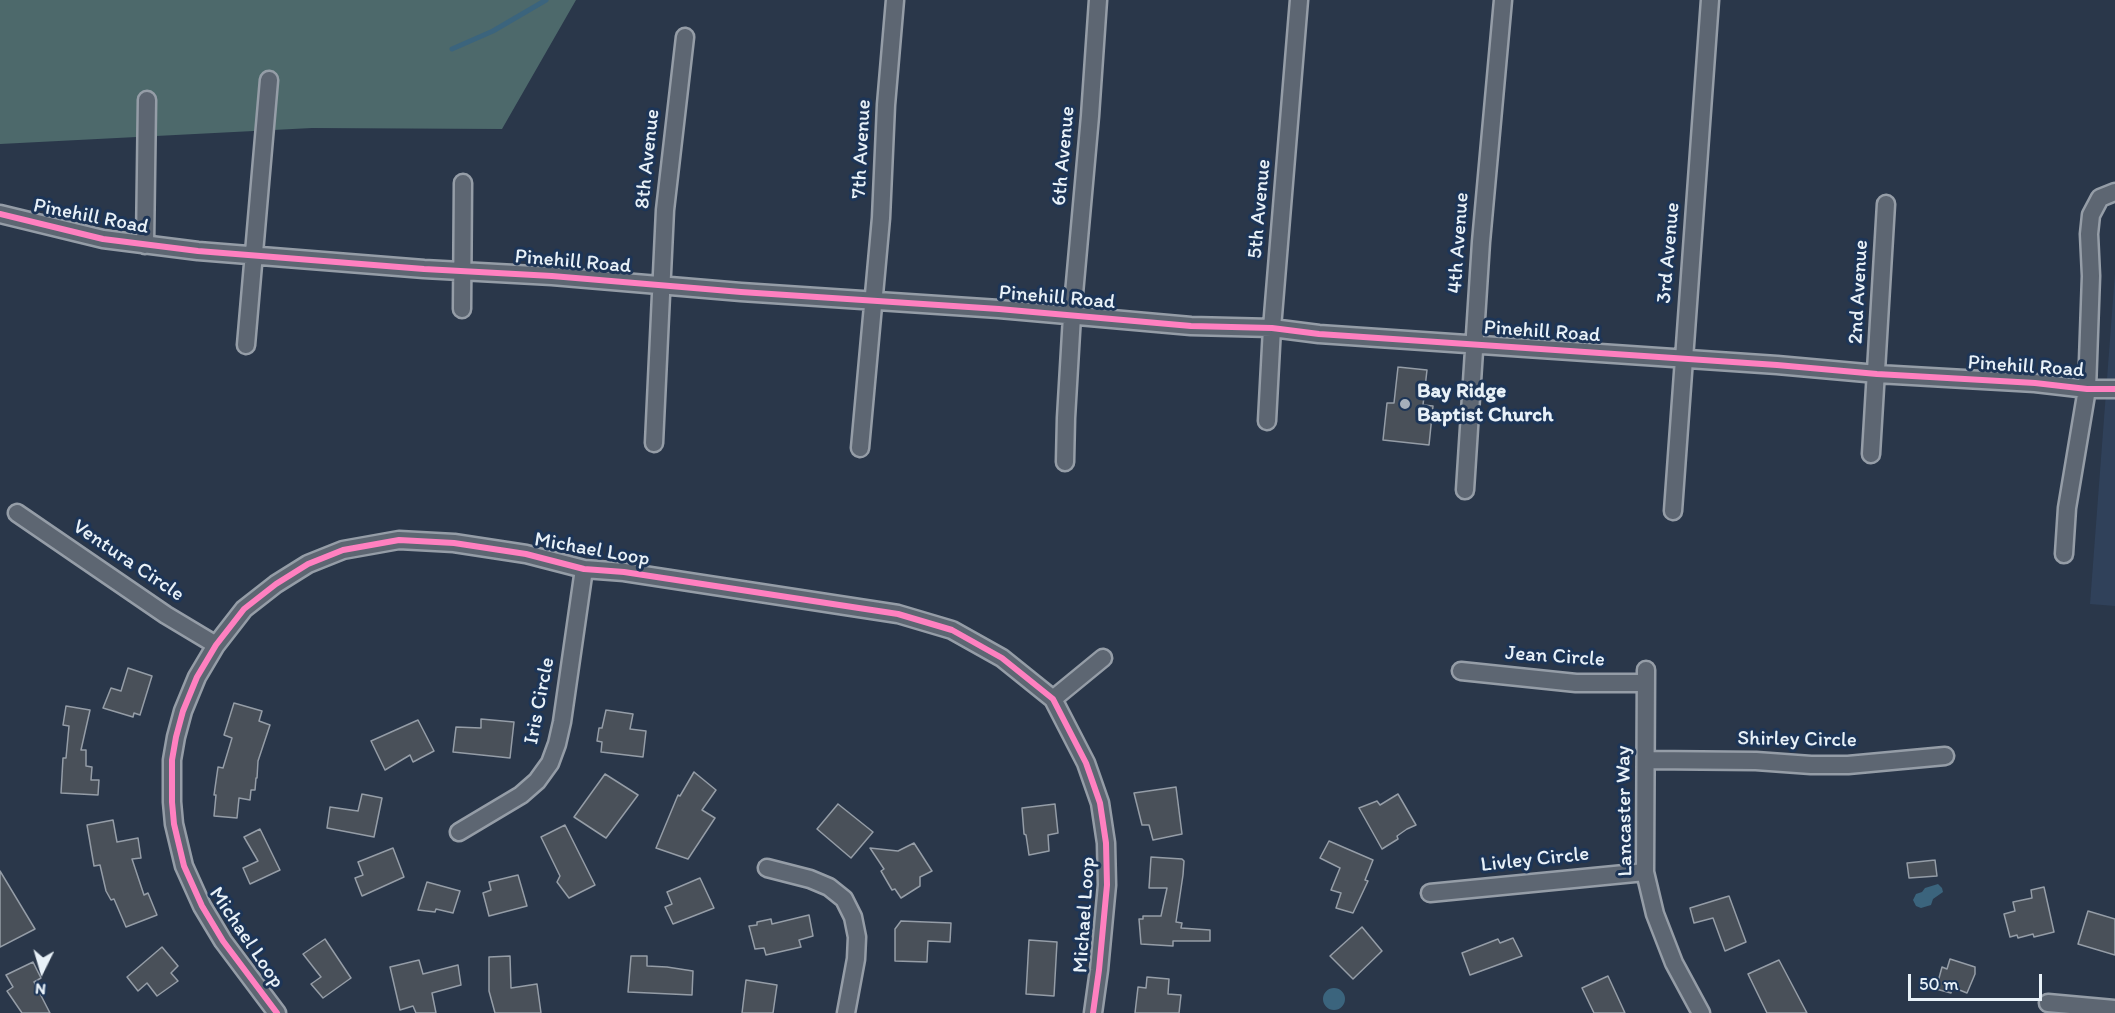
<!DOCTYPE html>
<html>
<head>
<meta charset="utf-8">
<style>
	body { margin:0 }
	#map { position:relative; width:2115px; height:1013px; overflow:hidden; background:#2a374a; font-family:Itim,sans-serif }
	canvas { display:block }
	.north { position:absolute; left:12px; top:941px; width:60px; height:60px; -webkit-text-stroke:4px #1d3557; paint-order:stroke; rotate:185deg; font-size:16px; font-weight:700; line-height:24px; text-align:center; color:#e8f1f8 }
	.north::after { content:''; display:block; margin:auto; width:21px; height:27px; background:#e8f1f8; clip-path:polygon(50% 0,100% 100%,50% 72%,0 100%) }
	.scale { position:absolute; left:1908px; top:974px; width:134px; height:27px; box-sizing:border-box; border:3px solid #e8f1f8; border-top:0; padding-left:8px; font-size:18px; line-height:21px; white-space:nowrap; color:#e8f1f8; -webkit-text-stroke:4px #1d3557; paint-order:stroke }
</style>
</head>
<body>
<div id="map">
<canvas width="2115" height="1013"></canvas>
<div class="north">N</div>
<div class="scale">50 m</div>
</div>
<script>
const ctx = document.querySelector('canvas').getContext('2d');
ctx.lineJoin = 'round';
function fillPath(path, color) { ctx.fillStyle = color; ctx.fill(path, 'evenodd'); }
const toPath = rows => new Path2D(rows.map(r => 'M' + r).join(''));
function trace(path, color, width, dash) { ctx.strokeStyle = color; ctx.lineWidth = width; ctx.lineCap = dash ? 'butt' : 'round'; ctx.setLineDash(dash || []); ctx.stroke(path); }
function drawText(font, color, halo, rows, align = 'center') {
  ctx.font = font + ' Itim,sans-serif'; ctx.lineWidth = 6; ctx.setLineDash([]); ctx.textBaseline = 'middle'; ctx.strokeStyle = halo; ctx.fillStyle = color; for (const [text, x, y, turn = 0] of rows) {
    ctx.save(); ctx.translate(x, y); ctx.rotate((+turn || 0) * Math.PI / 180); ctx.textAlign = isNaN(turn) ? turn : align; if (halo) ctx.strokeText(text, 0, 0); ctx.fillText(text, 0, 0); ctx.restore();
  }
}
const built = toPath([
	[2115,273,2115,606,2090,604]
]);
const green = toPath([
	[0,0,576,0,502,129,312,128,0,144]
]);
const water = toPath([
	[1938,884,1942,888,1943,892,1933,899,1931,905,1921,908,1916,906,1913,900,1916,894,1922,892,1925,888],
	'1323 999a11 11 0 1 1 22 0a11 11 0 1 1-22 0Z'
]);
const stream = toPath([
	[452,49,493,31,546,0]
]);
const building = toPath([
	[1398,367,1427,370,1423,405,1433,406,1429,445,1383,440,1387,403,1394,403,1398,367],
	[128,668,152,676,140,715,134,713,133,717,103,708,111,688,121,691,128,668],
	[234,703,262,711,259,721,270,725,258,761,257,778,256,778,255,790,251,790,250,800,239,798,237,818,214,816,216,795,214,795,218,767,223,768,232,738,224,735,234,703],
	[66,706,90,710,81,750,86,750,86,766,92,767,91,780,99,780,98,795,61,793,63,758,66,758,69,726,63,725,66,706],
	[606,710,633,714,630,729,646,731,643,757,601,752,602,742,597,741,599,728,602,728,606,710],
	[481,719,514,722,510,758,453,752,456,727,481,728,481,719],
	[418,720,434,751,413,762,410,755,385,770,371,741,418,720],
	[694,772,716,790,702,810,715,818,688,859,656,848,678,795,680,796,694,772],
	[605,774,638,795,606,838,574,817,605,774],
	[1176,787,1182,834,1153,840,1149,825,1142,825,1134,793,1176,787],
	[362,794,382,798,374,837,327,828,330,807,358,811,362,794],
	[1398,794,1416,825,1407,829,1397,836,1398,839,1382,849,1359,808,1377,801,1380,805,1398,794],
	[838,804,873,832,851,858,817,829,838,804],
	[1055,804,1058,833,1048,835,1049,851,1029,855,1026,835,1024,834,1022,808,1055,804],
	[113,820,117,842,138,838,141,858,132,859,144,895,148,893,157,915,126,927,114,899,111,900,106,891,100,865,94,866,87,825,113,820],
	[565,825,595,885,569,898,557,882,560,876,541,837,565,825],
	[260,829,280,870,250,884,243,868,258,861,244,837,260,829],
	[1329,841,1373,860,1365,880,1368,881,1353,913,1336,908,1341,893,1331,890,1340,868,1320,858,1329,841],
	[914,843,932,871,920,877,920,886,901,898,895,889,892,890,881,871,884,869,870,848,898,851,914,843],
	[393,848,404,877,362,896,355,878,363,875,358,862,393,848],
	[1151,857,1182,859,1184,861,1183,875,1176,922,1182,923,1181,928,1210,930,1210,941,1173,941,1173,946,1141,944,1139,919,1143,919,1143,916,1161,916,1167,888,1149,888,1151,857],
	[1935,860,1937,876,1909,878,1907,863,1935,860],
	[0,871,35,929,0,947,0,871],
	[518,875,527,906,489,916,483,893,491,890,489,882,518,875],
	[700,878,714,908,673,924,665,907,672,904,667,892,700,878],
	[427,882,460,891,453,913,436,909,435,912,418,910,427,882],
	[2044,887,2054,932,2034,937,2033,934,2018,938,2017,935,2010,937,2004,914,2015,911,2013,902,2032,898,2031,890,2044,887],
	[1729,896,1746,942,1725,951,1713,918,1694,923,1690,908,1729,896],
	[2088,911,2115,919,2115,955,2078,944,2088,911],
	[809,915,813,936,799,940,801,947,766,955,764,948,755,949,749,926,757,925,757,922,771,919,772,924,809,915],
	[901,921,951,923,950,942,928,941,927,962,895,961,895,929,901,921],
	[1362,927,1382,951,1353,979,1330,956,1362,927],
	[1513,938,1522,956,1470,975,1462,953,1498,939,1500,943,1513,938],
	[325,939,351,978,323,998,311,984,321,977,303,954,325,939],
	[1029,940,1057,942,1054,996,1026,994,1029,940],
	[162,947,178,966,171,973,178,981,157,996,147,983,138,991,127,977,162,947],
	[510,956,511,988,537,984,541,1013,495,1013,489,991,489,957,510,956],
	[631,956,647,956,647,966,667,967,693,971,692,995,628,992,631,956],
	[1950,959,1975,967,1975,974,1967,993,1952,987,1951,993,1936,989,1942,967,1947,969,1950,959],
	[419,960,423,974,458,965,461,985,432,993,436,1013,416,1013,413,1006,400,1010,390,967,419,960],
	[1779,960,1807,1013,1767,1013,1748,974,1779,960],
	[33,962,41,978,34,982,50,1013,22,1013,7,991,13,987,6,975,33,962],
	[1608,976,1625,1013,1594,1013,1582,988,1608,976],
	[1147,977,1169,979,1168,994,1181,995,1179,1013,1135,1013,1138,987,1146,988,1147,977],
	[746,980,777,985,773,1013,742,1013,746,980]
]);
const street = toPath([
	[0,214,103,239,198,251,424,269,552,276,741,292,999,309,1191,326,1272,328,1319,334,1777,365,1877,374,2035,383,2087,389,2115,389],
	[145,245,147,100],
	[462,309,463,183],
	[246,345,269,80],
	[1267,421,1272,328,1299,0],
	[654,443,665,210,685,37],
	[860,448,881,218,886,105,895,0],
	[1871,454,1886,204],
	[1065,462,1066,418,1072,316,1090,116,1098,0],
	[1465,490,1481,242,1503,0],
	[1673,511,1710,0],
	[17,513,166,615,216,645],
	[2064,554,2067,508,2087,389,2091,276,2089,234,2091,215,2100,198,2115,192],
	[1646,670,1645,872,1655,914,1674,963,1701,1013],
	[1461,671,1576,683,1646,683],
	[1053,699,1103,658],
	[1647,760,1756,761,1811,765,1848,765,1945,756],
	[459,832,521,795,537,781,550,763,557,744,562,722,584,569],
	[767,868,810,879,829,887,844,899,853,917,857,937,856,959,846,1013],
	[1430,893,1645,872],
	[2048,1003,2115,1009],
	[277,1013,223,941,202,906,184,866,174,824,172,802,172,760,176,737,183,711,197,677,216,645,244,609,276,584,308,564,343,550,399,540,454,543,526,554,584,569,624,572,898,614,952,630,1002,658,1053,699,1086,763,1100,803,1106,843,1107,885,1099,970,1093,1013]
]);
const cycleway = toPath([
	[0,214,103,239,198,251,424,269,552,276,741,292,999,309,1191,326,1272,328,1319,334,1777,365,1877,374,2035,383,2087,389,2115,389],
	[277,1013,223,941,202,906,184,866,174,824,172,802,172,760,176,737,183,711,197,677,216,645,244,609,276,584,308,564,343,550,399,540,454,543,526,554,584,569,624,572,898,614,952,630,1002,658,1053,699,1086,763,1100,803,1106,843,1107,885,1099,970,1093,1013]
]);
const markers = [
	[1405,404,6,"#a6b0bb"]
];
const streetNames = [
	["7th Avenue",862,149,-87],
	["6th Avenue",1064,156,-85],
	["8th Avenue",648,159,-84],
	["5th Avenue",1260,209,-85],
	["Pinehill Road",91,217,11],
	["4th Avenue",1459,243,-86],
	["3rd Avenue",1669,253,-85],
	["Pinehill Road",573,262,5],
	["2nd Avenue",1859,292,-87],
	["Pinehill Road",1057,298,5],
	["Pinehill Road",1542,332,4],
	["Pinehill Road",2026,367,4],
	["Michael Loop",592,550,10],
	["Ventura Circle",128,561,34],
	["Jean Circle",1555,657,4],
	["Iris Circle",540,701,-79],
	["Shirley Circle",1797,740,1],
	["Lancaster Way",1625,811,-91],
	["Livley Circle",1535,860,-6],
	["Michael Loop",1085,915,-86],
	["Michael Loop",246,938,56]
];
const poiNames = [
	["Bay Ridge",1417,392],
	["Baptist Church",1417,416]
];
fillPath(built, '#30415a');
fillPath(green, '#4d696b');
fillPath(water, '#3b647d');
trace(stream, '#3b647d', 5);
fillPath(building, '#495059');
trace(building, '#959da7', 1.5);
trace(street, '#959da7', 21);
trace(street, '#5d6672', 16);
trace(cycleway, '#ff80c0', 6);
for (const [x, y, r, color] of markers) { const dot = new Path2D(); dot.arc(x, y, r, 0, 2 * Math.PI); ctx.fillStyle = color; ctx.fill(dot); trace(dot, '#1d3557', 2); }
drawText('21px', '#e8f1f8', '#1d3557', streetNames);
drawText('bold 21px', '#e8f1f8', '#1d3557', poiNames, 'left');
</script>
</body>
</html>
